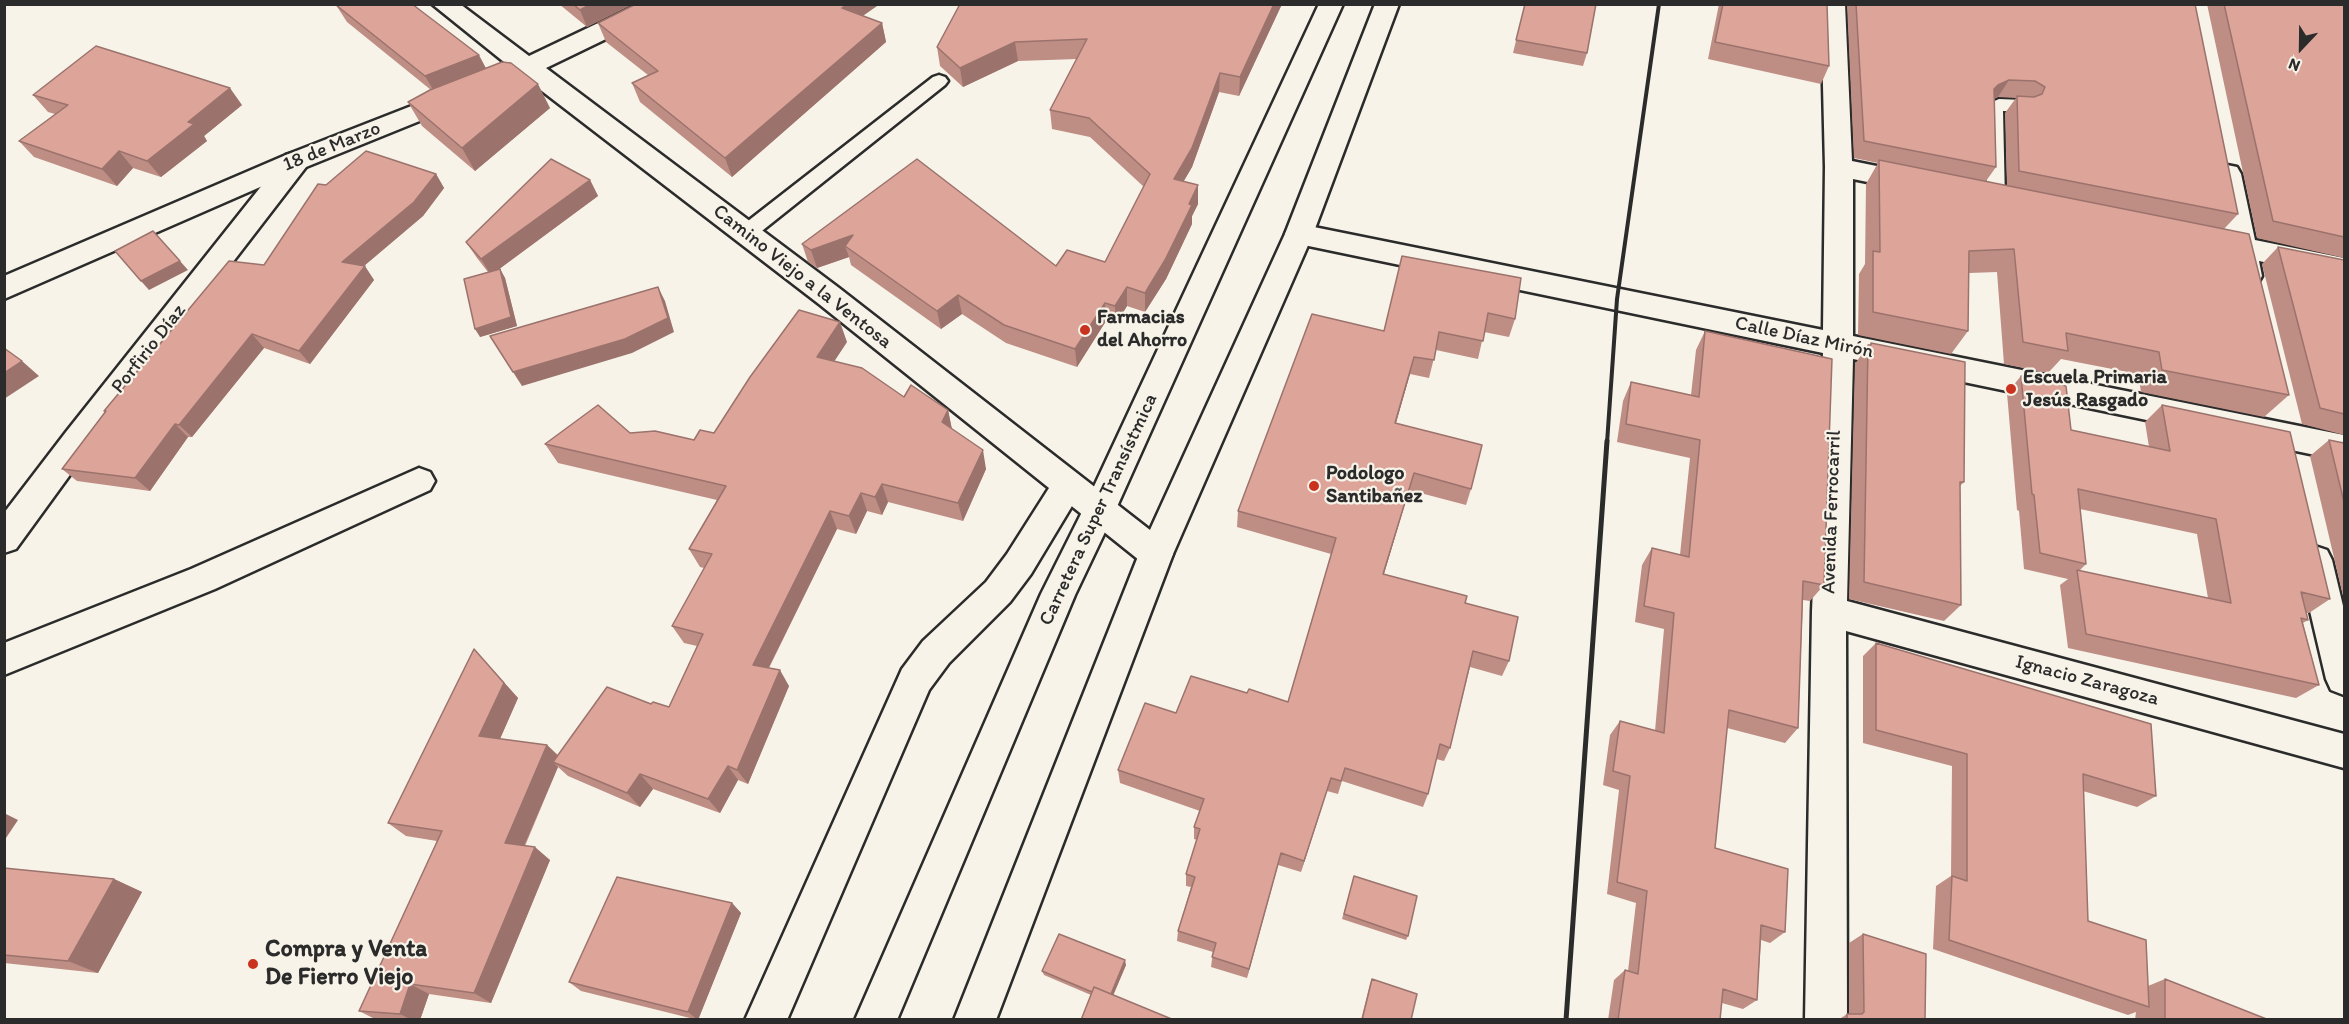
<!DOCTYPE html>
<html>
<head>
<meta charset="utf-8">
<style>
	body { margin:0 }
	#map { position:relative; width:2349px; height:1024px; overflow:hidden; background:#f7f3e8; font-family:Itim,sans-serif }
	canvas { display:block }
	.frame { position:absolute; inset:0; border:6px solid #2b2b2b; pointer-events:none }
	.north { position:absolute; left:2271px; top:18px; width:60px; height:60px; -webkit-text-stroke:4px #f7f3e8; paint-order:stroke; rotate:202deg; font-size:16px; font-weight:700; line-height:24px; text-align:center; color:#2b2b2b }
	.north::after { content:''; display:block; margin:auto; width:21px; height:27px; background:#2b2b2b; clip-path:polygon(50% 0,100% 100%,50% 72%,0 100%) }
</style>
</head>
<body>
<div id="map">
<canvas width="2349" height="1024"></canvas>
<div class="frame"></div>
<div class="north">N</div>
</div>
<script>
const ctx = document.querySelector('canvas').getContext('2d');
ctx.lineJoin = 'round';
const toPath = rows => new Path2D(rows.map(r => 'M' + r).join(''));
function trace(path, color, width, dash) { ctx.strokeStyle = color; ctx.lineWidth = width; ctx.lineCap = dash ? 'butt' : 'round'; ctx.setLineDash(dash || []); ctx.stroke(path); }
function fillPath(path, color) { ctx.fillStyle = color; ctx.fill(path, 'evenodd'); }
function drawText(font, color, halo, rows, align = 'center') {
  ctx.font = font + ' Itim,sans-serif'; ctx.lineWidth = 4.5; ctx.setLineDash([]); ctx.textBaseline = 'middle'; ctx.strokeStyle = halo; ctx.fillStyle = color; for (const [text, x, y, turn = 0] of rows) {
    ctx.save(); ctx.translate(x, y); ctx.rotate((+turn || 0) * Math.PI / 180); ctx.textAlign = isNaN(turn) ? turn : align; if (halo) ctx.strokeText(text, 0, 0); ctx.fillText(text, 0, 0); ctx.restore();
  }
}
const service = toPath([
	[939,75,945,77,948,81,945,85,753,238,746,240,739,238,736,233,739,228,933,77,939,75],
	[1999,99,2023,100,2029,102,2032,106,2029,110,2023,112,2003,111,2005,200,2003,205,1996,207,1989,205,1987,200,1985,108,1988,104,1999,99]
]);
const minor = toPath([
	[1821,4,1845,4,1852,161,1926,176,1930,183,1926,190,1916,192,1853,179,1853,336,2344,435,2344,461,1853,359,1847,601,2344,734,2344,768,1846,631,1847,1020,1805,1020,1812,611,1823,353,1299,244,1289,241,1285,234,1289,227,1299,224,1823,330,1825,167,1821,4],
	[296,152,306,155,309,161,306,167,88,450,16,549,4,553,4,513,66,432,286,155,296,152],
	[2227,165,2237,167,2241,174,2255,240,2344,258,2344,278,2259,261,2262,276,2258,283,2248,287,2238,283,2234,276,2229,255,2213,251,2209,244,2213,237,2225,234,2213,174,2217,167,2227,165],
	[419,468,430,472,435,481,430,490,215,589,4,675,4,643,191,569,419,468],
	[1068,473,1080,477,1084,486,1031,574,1010,602,949,663,929,690,787,1020,745,1020,902,669,923,641,986,582,1007,554,1056,477,1068,473],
	[2315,546,2327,550,2332,560,2344,610,2344,695,2331,690,2326,679,2298,560,2303,550,2315,546]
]);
const secondary = toPath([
	[432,4,460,4,529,56,638,4,671,4,668,9,546,68,839,288,1168,544,1173,554,1168,564,1156,568,1144,564,819,304,525,78,509,84,500,82,496,76,500,70,509,66,432,4],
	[455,89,464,91,468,97,464,103,306,167,4,299,4,276,286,155,455,89]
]);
const primary = toPath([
	[1319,4,1343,4,1115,511,1075,595,897,1020,855,1020,1041,594,1083,510,1319,4],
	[1375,4,1399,4,1313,234,1173,554,996,1020,954,1020,1139,554,1285,234,1375,4]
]);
const railFar1 = toPath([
	[1607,443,1617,299,1659,4]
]);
const rail = toPath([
	[1566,1020,1607,441]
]);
const wall = toPath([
	[559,4,633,4,587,27],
	[960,4,1282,4,1239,96,1219,92,1192,167,1183,182,1198,204,1192,216,1192,224,1166,279,1145,312,1127,306,1116,324,1106,321,1077,367,1006,343,962,314,941,329,851,265,849,257,817,268,808,262,802,244,917,159,1056,266,1105,262,1144,187,1090,137,1052,129,1050,110,1077,59,1018,61,963,87,940,66,937,47],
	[1525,4,1587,53,1583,66,1513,53],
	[1719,4,1827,4,1829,66,1821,84,1708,59],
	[1847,4,2195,4,2238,214,2224,229,2289,395,2264,417,2141,392,2138,374,2061,359,2048,373,2004,364,1997,272,1969,273,1968,331,1951,354,1858,335,1859,274,1865,264,1866,184,1878,163,1854,158],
	[1998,97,2016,98,2005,113,2007,186,1986,181,1996,167,1994,99],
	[2207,4,2344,4,2344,258,2257,238],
	[336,5,486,69,550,108,475,171,422,126,408,102,431,90,347,22],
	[863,16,882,23,886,42,732,177,640,102,632,83,648,75,606,42,598,23],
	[33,95,242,105,204,136,207,141,161,177,133,168,117,186,34,157,19,141,55,114,48,112],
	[436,174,444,188,423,216,364,266,374,280,310,364,264,348,192,437,188,437,150,491,77,481,62,469,105,412,104,411,264,265,326,185],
	[590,180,598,196,498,270,500,269,505,278,517,326,480,337,488,272,477,258,466,242],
	[2278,247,2344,260,2344,435,2302,424,2262,264],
	[1402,256,1515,319,1509,337,1484,332,1478,359,1436,350,1429,378,1410,374,1396,423,1471,489,1466,505,1409,490,1384,574,1465,603,1509,661,1502,676,1470,667,1450,748,1444,761,1436,759,1428,794,1423,807,1342,781,1338,794,1327,791,1301,872,1278,865,1247,978,1211,967,1213,952,1177,941,1178,931,1191,887,1186,886,1186,874,1197,840,1194,839,1194,827,1200,811,1120,783,1118,770,1176,713,1247,693,1288,702,1331,554,1237,527,1238,511,1384,331],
	[1705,331,1824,585,1810,601,1803,600,1798,728,1785,743,1727,728,1715,848,1785,932,1770,943,1761,940,1757,1000,1743,1009,1722,1003,1720,1020,1608,1020,1614,980,1625,970,1628,971,1636,903,1607,894,1619,790,1603,785,1610,735,1620,721,1655,731,1664,629,1635,622,1642,565,1652,548,1680,555,1690,458,1617,442,1623,401,1631,382,1691,395,1696,350],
	[847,342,834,361,904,397,948,410,952,429,986,469,963,521,888,502,882,515,867,511,856,534,837,529,769,668,789,686,748,784,738,780,720,813,653,789,640,807,568,776,558,767,525,846,550,860,491,1003,429,994,420,1020,377,1020,359,1011,437,841,406,836,388,823,474,649,518,698,500,739,547,745,558,755,651,704,669,707,697,646,684,643,672,626,704,568,700,567,689,549,717,500,558,463,545,444,630,433,694,440,714,433],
	[1871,343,1964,482,1960,486,1961,605,1944,621,1849,599,1855,364,1868,345,1870,345],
	[2021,376,2071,430,2149,447,2145,422,2162,405,2330,599,2309,613,2306,613,2308,620,2303,623,2319,685,2296,698,2068,648,2060,585,2068,579,2024,569,2019,511,2017,510,2007,393],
	[2080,509,2197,534,2208,598,2079,571,2086,564],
	[2329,440,2344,443,2344,600,2310,456],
	[1876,643,2156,796,2137,807,2083,791,2088,921,2148,986,2165,979,2269,1020,2135,1020,2136,1012,2128,1015,1933,949,1936,886,1951,876,1952,766,1863,743,1863,656],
	[4,868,114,879,142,892,98,973,4,963],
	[1354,876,1408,936,1406,940,1342,919],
	[732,903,741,913,698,1020,581,991,569,982],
	[1863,934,1925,1020,1838,1020,1847,1014,1849,1014,1849,943],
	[1126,965,1113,995,1091,995,1044,975,1042,971],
	[1372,979,1411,1020,1361,1020,1370,984]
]);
const shadedWall = toPath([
	[591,4,633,4,587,27,580,10],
	[847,4,880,4,847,27,842,8],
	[1274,4,1282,4,1239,96,1240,77],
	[882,23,886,42,732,177,725,158],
	[1015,42,1018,61,963,87,960,68],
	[479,55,488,72,435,93,425,76],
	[1220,73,1219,92,1192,167,1174,198,1174,179],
	[2009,80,1998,97,1987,102,1994,89,1998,85],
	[538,84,550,108,475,171,462,148],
	[230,88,242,105,204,136,207,141,161,177,147,161,188,122],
	[119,151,133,168,117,186,102,169],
	[436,174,444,188,423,216,352,276,342,262],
	[590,180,598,196,491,275,481,259],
	[1198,185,1198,204,1192,216,1192,224,1166,279,1145,312,1145,293],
	[853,235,845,246,849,257,817,268,811,250],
	[180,261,188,270,149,290,141,281],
	[365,266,374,280,310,364,299,351],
	[500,269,505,278,517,326,480,337,475,329],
	[658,287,665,301,674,332,632,353,522,386,513,372],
	[1127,287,1127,306,1116,324,1115,306],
	[958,295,962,314,941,329,937,311],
	[1105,303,1106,321,1077,367,1075,349],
	[840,322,847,342,824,377,817,357],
	[252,334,264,348,192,437,179,425],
	[1414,357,1410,374,1391,440,1395,423],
	[22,361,39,376,4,399,4,373],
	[948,410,952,430,942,422],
	[175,424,188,437,150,491,135,478],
	[983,450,986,469,963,521,958,503],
	[1414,473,1409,490,1379,590,1383,574],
	[882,484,888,502,882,515,875,497],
	[861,493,867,511,856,534,849,516],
	[830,511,837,529,762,681,753,665],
	[474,649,518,698,495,750,479,736],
	[780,670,789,686,748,784,737,770],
	[547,745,561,759,553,762,558,767,520,855,505,843],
	[728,766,738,780,720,813,708,799],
	[640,774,653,789,640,807,627,793],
	[1331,778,1327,791,1301,872,1304,861],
	[4,813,18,820,4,841],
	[535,847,550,860,491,1003,474,993],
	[1281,853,1278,865,1247,978,1249,969],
	[114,879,142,892,98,973,68,961],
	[732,903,741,913,698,1020,688,1012],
	[1125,960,1126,965,1110,1003,1109,999],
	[410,984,429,994,420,1020,412,1020,400,1014]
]);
const building = toPath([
	[337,4,412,4,479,55,425,76,336,5,337,4],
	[573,4,591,4,580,10,573,4],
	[636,4,847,4,842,8,882,23,725,158,632,83,658,71,598,23,636,4],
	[960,4,1274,4,1240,77,1220,73,1192,148,1174,179,1198,185,1189,204,1192,205,1165,260,1145,293,1127,287,1115,306,1105,303,1075,349,1004,325,958,295,937,311,845,246,853,235,811,250,802,244,917,159,1056,266,1067,250,1105,262,1150,174,1089,118,1050,110,1087,39,1015,42,960,68,937,47,960,4],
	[1525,4,1596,4,1587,53,1516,40,1525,4],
	[1723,4,1827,4,1829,66,1715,42,1723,4],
	[1856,4,2195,4,2238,214,2019,171,2017,96,2034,97,2042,94,2045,87,2035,81,2009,80,1998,85,1994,89,1996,167,1864,141,1856,4],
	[2224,4,2344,4,2344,237,2273,221,2224,4],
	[96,46,230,88,188,122,194,124,147,161,119,151,102,169,19,141,68,105,33,95,96,46],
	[502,62,511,63,538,84,462,148,408,102,430,90,502,62],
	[366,151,436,174,414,202,342,262,365,266,299,351,252,334,179,425,175,424,135,478,62,469,106,411,104,411,229,261,264,265,318,184,326,185,366,151],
	[551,159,590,180,481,259,466,242,551,159],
	[1879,160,2249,234,2289,395,2162,370,2159,352,2066,333,2068,351,2023,342,2014,249,1969,251,1968,331,1873,312,1873,251,1880,252,1879,160],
	[153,231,180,261,141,281,115,251,153,231],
	[2278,247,2344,260,2344,414,2320,408,2278,247],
	[1402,256,1521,278,1515,319,1488,313,1483,341,1439,332,1434,360,1414,357,1395,423,1482,445,1471,489,1414,473,1383,574,1467,596,1465,603,1518,617,1509,661,1473,651,1450,748,1440,744,1428,794,1345,768,1341,781,1331,778,1304,861,1281,853,1249,969,1212,957,1216,943,1178,931,1195,877,1186,874,1200,829,1194,827,1204,799,1118,770,1145,703,1176,713,1191,676,1247,693,1249,689,1288,702,1336,538,1238,511,1312,314,1384,331,1402,256],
	[500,269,511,317,475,329,464,279,500,269],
	[658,287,668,318,625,339,513,372,490,336,658,287],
	[799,310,840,322,817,357,862,368,904,397,911,385,948,410,942,422,983,450,958,503,882,484,875,497,861,493,849,516,830,511,753,665,780,670,737,770,728,766,708,799,640,774,627,793,553,762,607,687,651,704,653,702,669,707,703,634,672,626,712,554,689,549,726,486,545,444,598,405,630,433,655,431,694,440,700,430,714,433,750,377,799,310],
	[1705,331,1832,359,1824,585,1803,581,1798,728,1729,710,1715,848,1788,869,1785,932,1761,925,1757,1000,1723,989,1720,1020,1618,1020,1625,970,1638,974,1647,891,1617,882,1630,776,1613,771,1620,721,1664,733,1674,613,1644,606,1652,548,1689,557,1700,440,1626,424,1631,382,1699,397,1705,331],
	[1871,343,1965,362,1964,482,1960,482,1961,605,1864,582,1868,345,1871,345,1871,343],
	[4,348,22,361,4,373,4,348],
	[2021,376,2066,386,2071,430,2170,451,2162,405,2290,432,2330,599,2301,592,2308,620,2301,618,2319,685,2086,634,2077,570,2231,603,2216,519,2078,489,2086,564,2040,553,2034,495,2032,494,2021,376],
	[2329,440,2344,443,2344,502,2329,440],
	[1876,643,2151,724,2156,796,2083,774,2088,921,2146,940,2149,1007,1949,940,1952,876,1967,881,1967,754,1876,730,1876,643],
	[474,649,504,683,479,736,547,745,505,843,535,847,474,993,410,984,400,1014,359,1011,442,831,388,823,474,649],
	[4,868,114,879,68,961,4,955,4,868],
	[1354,876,1417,896,1408,936,1344,914,1354,876],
	[617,877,732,903,688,1012,569,982,617,877],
	[1059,934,1125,960,1111,994,1094,987,1092,992,1042,971,1059,934],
	[1863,934,1926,954,1925,1020,1847,1020,1847,1014,1862,1014,1864,1012,1863,934],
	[1372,979,1417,994,1411,1020,1362,1020,1372,979],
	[2165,979,2269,1020,2165,1020,2165,979],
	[1094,987,1174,1020,1081,1020,1094,987]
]);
const markers = [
	[1085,330,6,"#c8321e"],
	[2011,389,6,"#c8321e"],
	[1314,486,6,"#c8321e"],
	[253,964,6,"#c8321e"]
];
const streetNames = [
	["18 de Marzo",332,147,-22],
	["Camino Viejo a la Ventosa",802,277,38],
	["Calle Díaz Mirón",1804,338,12],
	["Porfirio Díaz",149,349,-52],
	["Carretera Super Transístmica",1099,510,-65],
	["Avenida Ferrocarril",1832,512,-88],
	["Ignacio Zaragoza",2087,681,15]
];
const poiNames = [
	["Farmacias",1097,318],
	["del Ahorro",1097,341],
	["Escuela Primaria",2023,378],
	["Jesús Rasgado",2023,401],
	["Podologo",1326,474],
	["Santibañez",1326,497]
];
const nearPoinames = [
	["Compra y Venta",265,950],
	["De Fierro Viejo",265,978]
];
trace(service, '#2b2b2b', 5);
trace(minor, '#2b2b2b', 5);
trace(secondary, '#2b2b2b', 5);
trace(primary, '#2b2b2b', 5);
fillPath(service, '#f7f3e8');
fillPath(minor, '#f7f3e8');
fillPath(secondary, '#f7f3e8');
fillPath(primary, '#f7f3e8');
trace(railFar1, '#2b2b2b', 4);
trace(rail, '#2b2b2b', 5);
fillPath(wall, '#be8d84');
fillPath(shadedWall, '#9b736c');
fillPath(building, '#dda49a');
trace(building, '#9b736c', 1.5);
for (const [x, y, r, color] of markers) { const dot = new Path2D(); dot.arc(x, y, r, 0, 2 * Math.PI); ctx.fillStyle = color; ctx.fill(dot); trace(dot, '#f7f3e8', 2); }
drawText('20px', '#2b2b2b', '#f7f3e8', streetNames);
drawText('bold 20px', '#2b2b2b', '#f7f3e8', poiNames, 'left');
drawText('bold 24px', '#2b2b2b', '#f7f3e8', nearPoinames, 'left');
</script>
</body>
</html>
